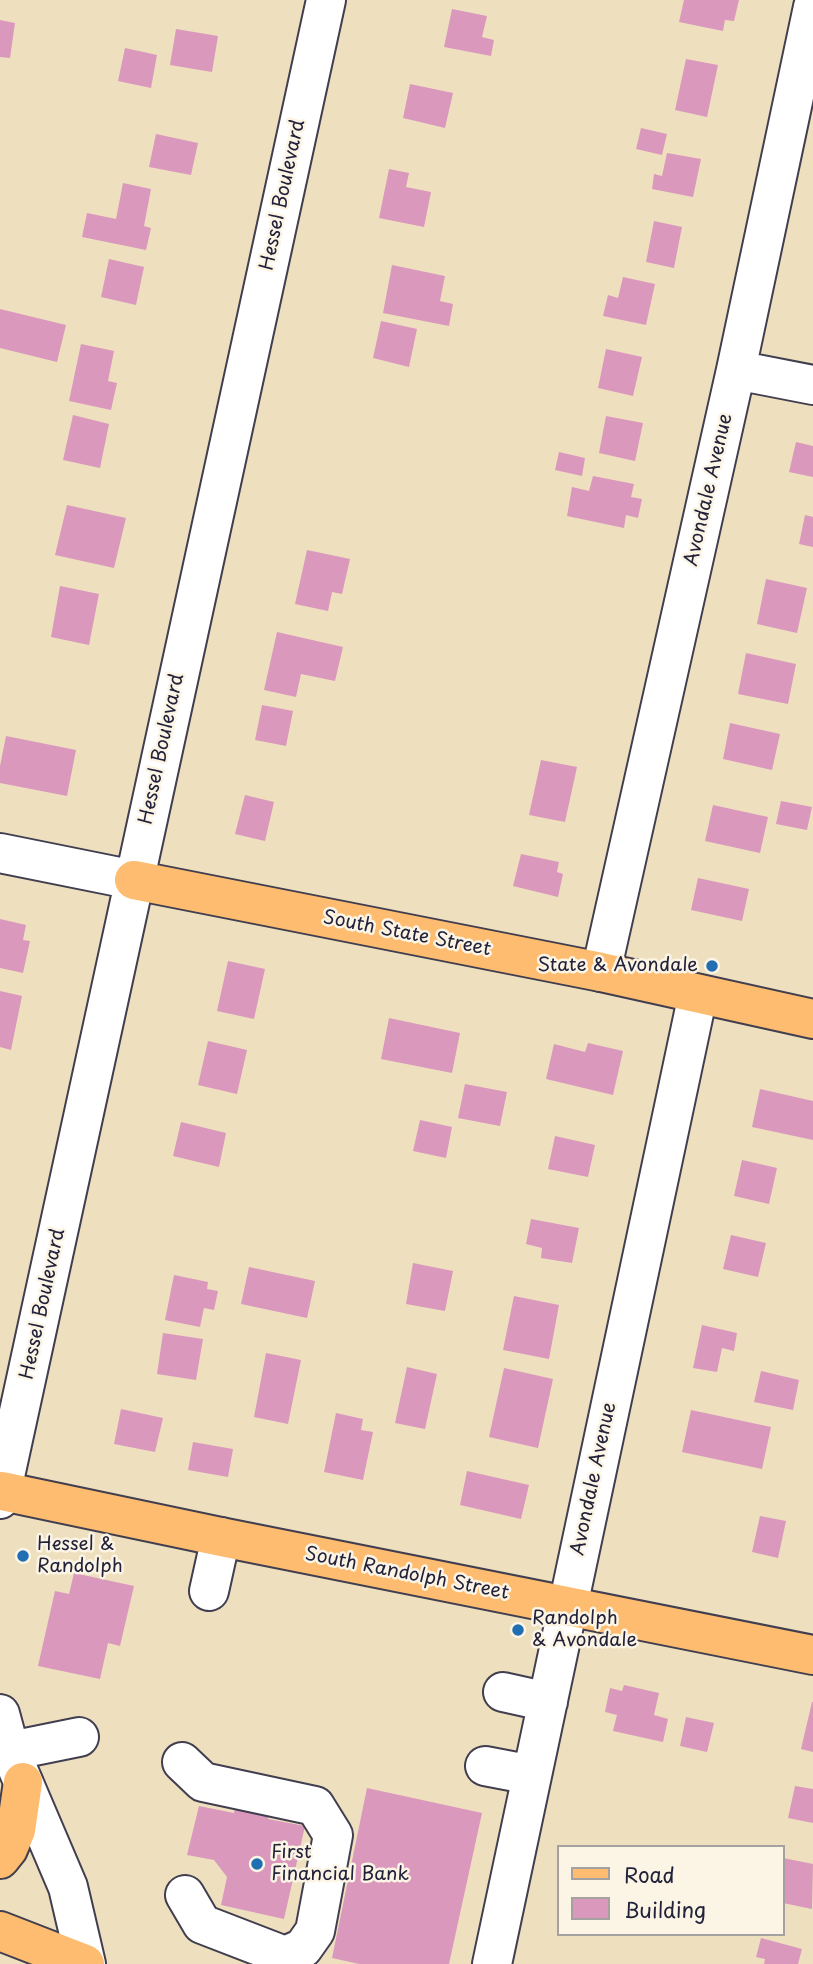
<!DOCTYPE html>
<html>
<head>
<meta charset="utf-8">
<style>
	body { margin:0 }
	#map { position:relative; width:813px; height:1964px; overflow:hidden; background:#eee0bf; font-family:"Playpen Sans",sans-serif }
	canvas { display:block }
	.legend { position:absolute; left:557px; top:1845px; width:228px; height:91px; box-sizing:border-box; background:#fcf5e5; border:2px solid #a5a1a1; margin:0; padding:9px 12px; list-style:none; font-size:21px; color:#22223b }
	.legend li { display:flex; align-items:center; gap:14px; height:35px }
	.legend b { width:35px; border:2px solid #a5a1a1 }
</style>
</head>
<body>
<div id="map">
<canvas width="813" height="1964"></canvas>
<ul class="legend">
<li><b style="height:9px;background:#fdbc6f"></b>Road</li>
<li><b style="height:19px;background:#da98bd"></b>Building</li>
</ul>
</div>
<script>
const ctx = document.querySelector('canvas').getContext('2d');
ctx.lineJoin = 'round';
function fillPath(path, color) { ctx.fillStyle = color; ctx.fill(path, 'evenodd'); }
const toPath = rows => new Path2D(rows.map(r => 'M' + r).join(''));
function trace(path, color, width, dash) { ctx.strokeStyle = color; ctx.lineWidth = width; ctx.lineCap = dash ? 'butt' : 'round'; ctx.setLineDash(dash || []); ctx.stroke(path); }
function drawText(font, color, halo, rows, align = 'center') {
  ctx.font = font + ' "Playpen Sans",sans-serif'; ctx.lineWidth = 5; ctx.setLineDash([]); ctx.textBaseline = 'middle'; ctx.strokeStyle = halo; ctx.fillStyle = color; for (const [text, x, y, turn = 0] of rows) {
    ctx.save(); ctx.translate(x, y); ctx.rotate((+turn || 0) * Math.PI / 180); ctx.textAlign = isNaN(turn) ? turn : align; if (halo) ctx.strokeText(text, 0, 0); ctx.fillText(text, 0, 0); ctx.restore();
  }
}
const building = toPath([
	[684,0,739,0,734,21,725,20,723,31,679,22],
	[452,9,487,16,482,37,494,40,491,56,444,47],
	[0,20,15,23,10,58,0,57],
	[176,29,218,36,212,72,170,65],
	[125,48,157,55,151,88,118,81],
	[686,59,718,65,707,117,675,110],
	[410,84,453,93,445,128,403,118],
	[641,128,667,134,662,155,636,149],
	[156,134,198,143,191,175,149,167],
	[667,153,701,159,693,197,652,189,654,174,662,176],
	[389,169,409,173,406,187,431,192,424,227,379,218],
	[123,183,151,189,144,226,151,228,146,250,82,237,87,213,116,219],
	[654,221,682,227,674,268,646,262],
	[109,259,144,267,136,305,101,297],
	[392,265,445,276,440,301,453,304,449,326,383,313],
	[623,277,655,284,646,325,603,316,608,295,618,298],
	[0,309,66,325,57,362,0,348],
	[381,321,417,329,409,367,373,358],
	[81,344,114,351,108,381,117,383,111,410,69,401],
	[606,349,642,357,633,396,598,388],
	[73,415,109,424,100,468,63,460],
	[606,416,643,423,635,461,599,453],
	[796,442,813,446,813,477,789,472],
	[559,452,585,458,582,476,555,470],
	[593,476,634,484,631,497,642,499,638,518,626,515,624,528,567,516,572,487,589,491],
	[67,505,126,518,114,568,55,555],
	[805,515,813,517,813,547,799,544],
	[307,550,350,559,342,594,332,592,328,611,295,604],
	[766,579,807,588,797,633,757,624],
	[60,586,99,594,89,645,51,637],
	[277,632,343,647,335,681,301,674,296,697,264,690],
	[746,653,796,664,788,704,738,694],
	[262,705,293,711,286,746,255,740],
	[730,723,780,734,772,770,723,759],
	[6,736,76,750,67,796,0,783,0,766],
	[541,760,577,767,565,822,529,815],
	[245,795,274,802,265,841,235,834],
	[781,801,812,807,807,830,776,824],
	[713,805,768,817,760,853,705,841],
	[521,854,559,862,557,872,563,874,558,897,513,886],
	[698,878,749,889,742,921,691,910],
	[0,919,26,925,23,940,30,941,23,973,0,968],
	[228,961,265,969,254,1019,217,1011],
	[0,991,22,996,11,1050,0,1047],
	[389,1018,460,1033,452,1073,381,1059],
	[208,1041,247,1050,237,1094,198,1085],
	[588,1043,623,1051,613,1095,546,1079,554,1044,585,1052],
	[465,1084,507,1092,500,1126,458,1118],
	[760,1089,813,1101,813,1140,752,1127],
	[420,1120,452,1127,446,1158,413,1151],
	[181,1122,226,1133,219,1167,173,1156],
	[555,1136,595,1145,588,1177,548,1169],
	[742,1160,777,1168,769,1204,734,1196],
	[531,1219,579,1228,572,1263,541,1258,542,1248,526,1244],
	[731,1235,766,1243,758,1277,723,1269],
	[413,1263,453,1271,445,1311,406,1304],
	[249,1267,315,1281,307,1318,241,1304],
	[174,1275,208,1282,207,1289,218,1291,214,1310,204,1308,200,1327,165,1320],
	[514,1296,559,1305,549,1359,503,1350],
	[702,1325,737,1333,734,1351,722,1348,717,1372,693,1368],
	[163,1333,203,1339,196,1380,157,1374],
	[266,1353,301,1360,288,1424,254,1417],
	[407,1367,437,1374,425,1429,395,1423],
	[504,1368,553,1379,538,1448,489,1437],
	[761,1371,799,1380,793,1410,754,1402],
	[121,1409,163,1418,155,1452,114,1444],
	[691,1410,771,1427,762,1469,682,1452],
	[336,1413,363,1419,361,1430,373,1432,363,1480,324,1472],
	[193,1442,233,1449,228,1477,188,1470],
	[467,1471,529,1485,521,1519,460,1505],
	[760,1516,786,1521,778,1558,752,1552],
	[74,1573,134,1586,120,1646,108,1643,100,1679,38,1666,55,1591,69,1594],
	[624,1685,659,1693,654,1715,668,1719,663,1742,613,1731,617,1715,605,1712,607,1702,610,1688,622,1691],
	[812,1702,813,1702,813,1752,801,1749],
	[686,1717,714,1723,707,1752,680,1746],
	[239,1786,273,1793,268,1819,305,1826,284,1919,221,1905,227,1877,214,1860,187,1855,199,1806,234,1813],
	[795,1786,813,1789,813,1823,788,1818],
	[367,1788,482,1813,449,1964,359,1964,332,1958],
	[783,1858,813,1864,812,1909,783,1903],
	[761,1938,802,1949,798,1964,764,1964,765,1959,756,1957]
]);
const minor = toPath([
	[736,370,813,385],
	[0,853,134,880],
	[601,972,736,370,813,7],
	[0,1499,326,0],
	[209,1591,221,1537],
	[503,1692,548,1702],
	[0,1714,10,1751,68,1887,86,1964],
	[10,1751,79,1737],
	[182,1762,203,1782,315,1806,333,1835,315,1931,303,1948,285,1956,202,1924,185,1895],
	[485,1766,532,1775],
	[492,1964,698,994]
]);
const major = toPath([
	[134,880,601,972,813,1019],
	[2,1491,221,1537,813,1655],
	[0,1859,8,1849,16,1830,23,1782],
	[0,1931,85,1964]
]);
const markers = [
	[712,966,7,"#1f6fb2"],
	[23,1556,7,"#1f6fb2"],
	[518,1630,7,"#1f6fb2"],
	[257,1864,7,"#1f6fb2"]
];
const streetNames = [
	["Hessel Boulevard",283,195,-78],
	["Avondale Avenue",709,490,-77],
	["Hessel Boulevard",162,749,-78],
	["South State Street",407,934,11],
	["Hessel Boulevard",43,1304,-78],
	["Avondale Avenue",594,1479,-78],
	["South Randolph Street",407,1574,11]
];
const poiNames = [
	["State & Avondale",698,966,"right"],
	["Hessel &",37,1545],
	["Randolph",37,1567],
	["Randolph",532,1619],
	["& Avondale",532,1641],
	["First",271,1853],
	["Financial Bank",271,1875]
];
fillPath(building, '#da98bd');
trace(minor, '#413e4f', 42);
trace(major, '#413e4f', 42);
trace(minor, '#fff', 38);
trace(major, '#fdbc6f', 38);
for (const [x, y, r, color] of markers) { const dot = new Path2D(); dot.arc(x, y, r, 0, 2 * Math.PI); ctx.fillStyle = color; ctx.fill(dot); trace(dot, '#fcf5e5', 2.5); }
drawText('19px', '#22223b', '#fcf5e5', streetNames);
drawText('19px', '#22223b', '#fcf5e5', poiNames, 'left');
</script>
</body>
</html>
